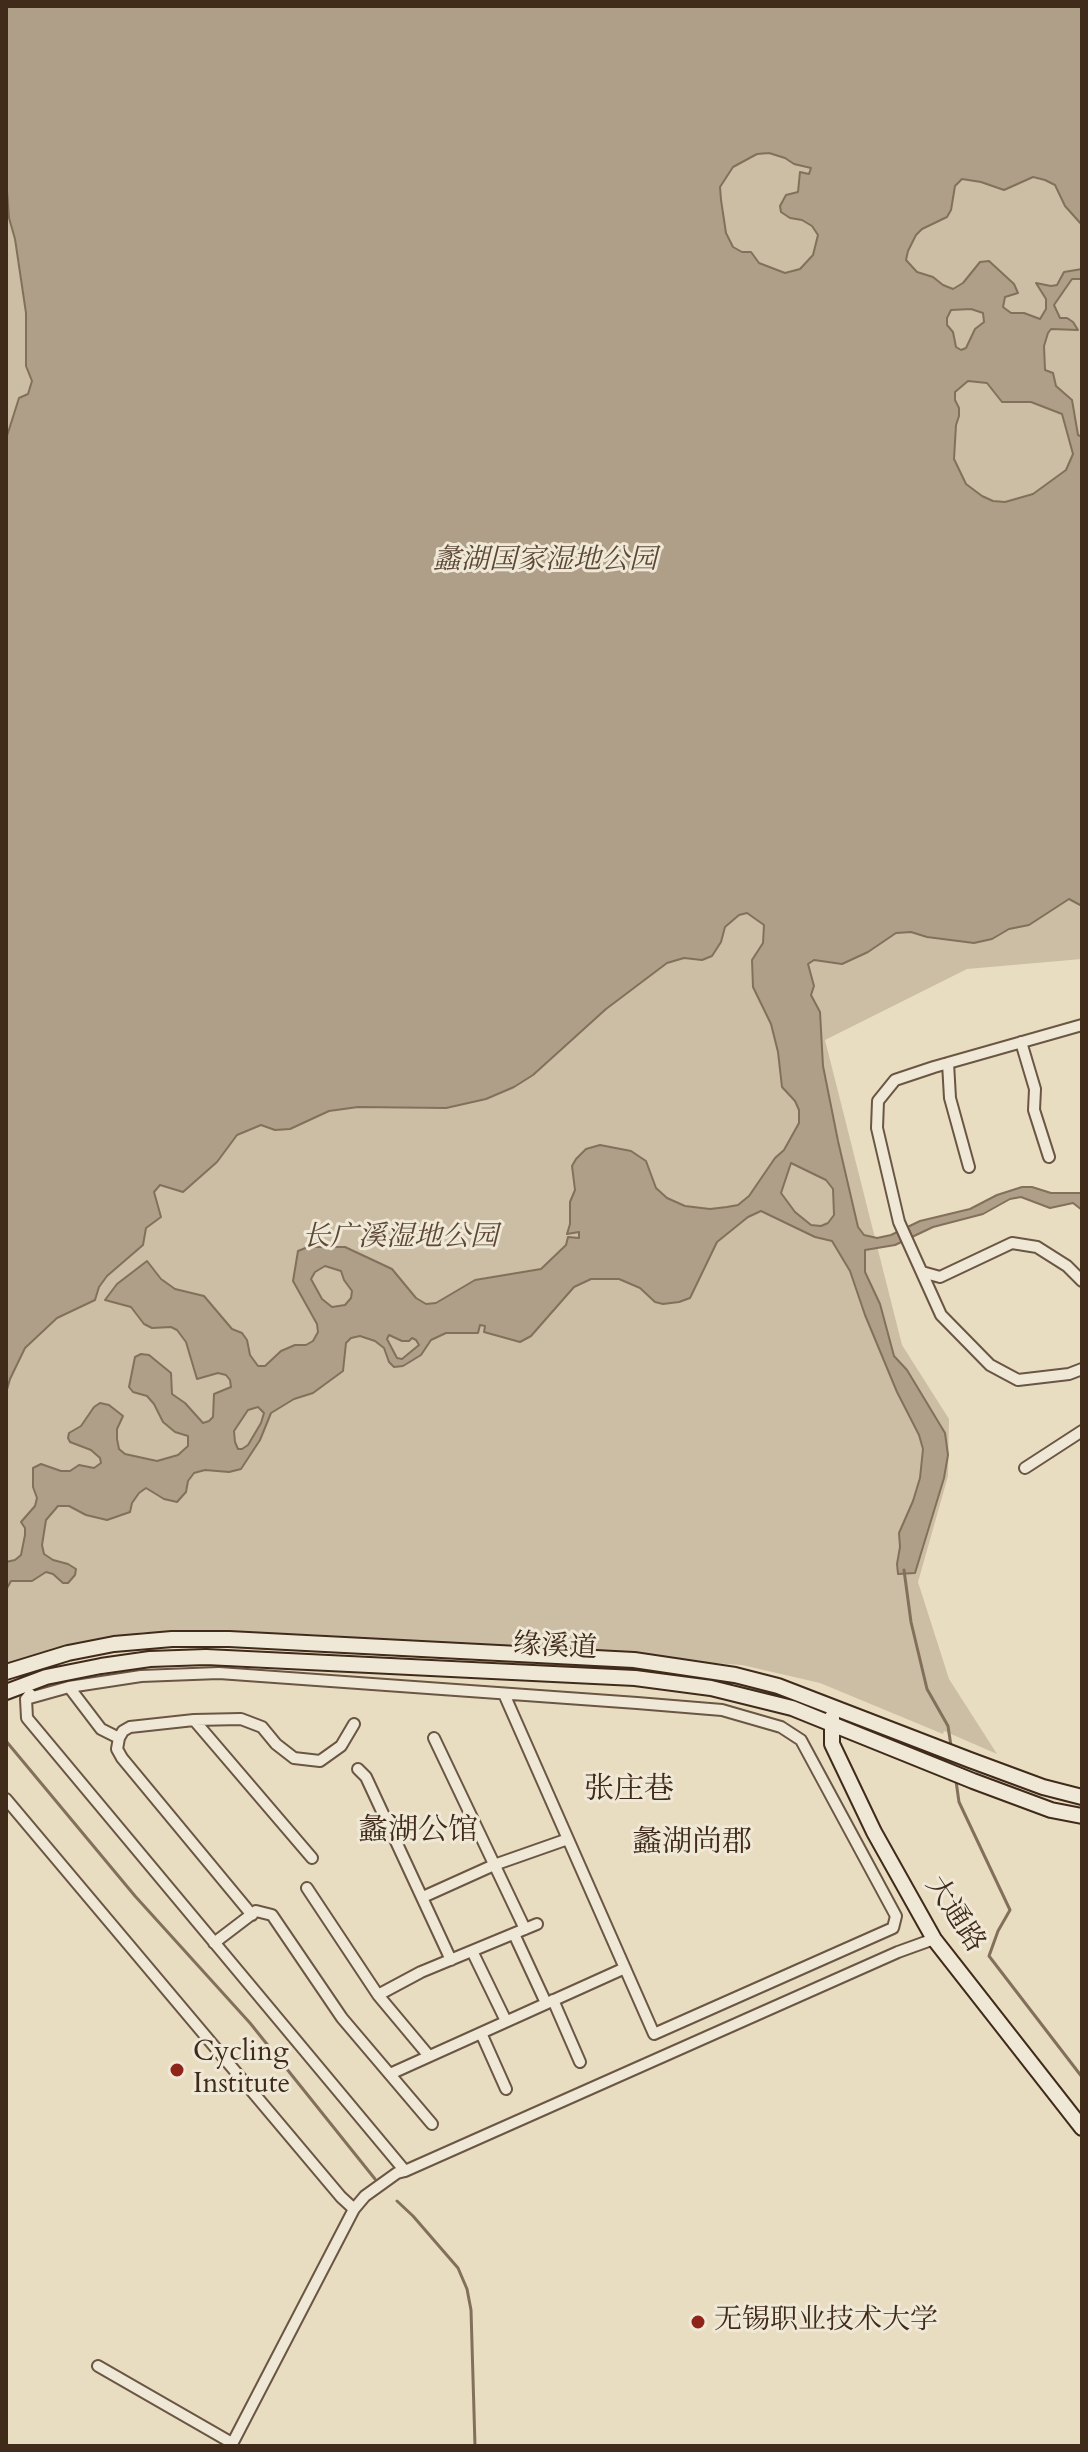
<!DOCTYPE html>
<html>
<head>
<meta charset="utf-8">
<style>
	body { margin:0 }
	#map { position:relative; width:1088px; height:2452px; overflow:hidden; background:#e8dcc1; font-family:Cardo,serif }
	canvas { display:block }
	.frame { position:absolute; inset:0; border:8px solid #402a19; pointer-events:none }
</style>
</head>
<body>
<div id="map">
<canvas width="1088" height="2452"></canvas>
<div class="frame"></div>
</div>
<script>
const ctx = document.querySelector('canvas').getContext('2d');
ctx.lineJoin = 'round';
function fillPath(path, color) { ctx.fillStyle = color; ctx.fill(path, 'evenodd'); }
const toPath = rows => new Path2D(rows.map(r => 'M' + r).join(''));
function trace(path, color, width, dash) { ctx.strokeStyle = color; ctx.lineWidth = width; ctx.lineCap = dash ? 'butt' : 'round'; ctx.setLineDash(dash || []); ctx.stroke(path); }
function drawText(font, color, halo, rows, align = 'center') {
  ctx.font = font + ' Cardo,"Noto Serif SC",serif'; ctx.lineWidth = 6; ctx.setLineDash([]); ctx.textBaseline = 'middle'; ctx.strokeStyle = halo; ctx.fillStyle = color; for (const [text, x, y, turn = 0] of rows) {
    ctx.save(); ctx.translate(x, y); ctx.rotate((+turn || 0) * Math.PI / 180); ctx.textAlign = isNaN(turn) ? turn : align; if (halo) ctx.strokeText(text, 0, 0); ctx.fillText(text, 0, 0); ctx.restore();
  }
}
const green = toPath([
	[6,6,1082,6,1082,959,967,969,825,1040,902,1345,949,1419,948,1476,918,1582,949,1679,997,1754,944,1731,943,1734,820,1683,742,1665,310,1634,143,1632,34,1655,6,1664]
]);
const water = toPath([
	[6,6,1082,6,1082,225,1065,206,1055,185,1045,180,1033,177,1004,190,981,182,962,179,955,186,951,210,947,217,922,229,916,235,908,251,906,260,917,272,933,277,943,285,953,289,963,283,980,262,989,261,1014,284,1018,293,1005,297,1003,307,1011,313,1024,313,1040,319,1046,309,1046,299,1036,283,1051,286,1057,285,1064,272,1082,269,1082,279,1072,279,1054,305,1060,318,1067,318,1073,322,1078,330,1051,329,1048,333,1044,346,1045,370,1053,373,1056,386,1072,400,1078,435,1082,437,1082,906,1069,899,1029,925,1009,929,992,939,974,943,927,937,911,932,896,933,868,952,842,964,814,960,808,964,814,986,811,995,820,1012,823,1066,838,1141,858,1227,864,1235,877,1238,891,1235,920,1221,970,1209,997,1195,1022,1187,1032,1187,1051,1193,1082,1193,1082,1210,1073,1203,1050,1208,1021,1197,1010,1199,983,1214,933,1227,895,1245,865,1250,865,1272,880,1304,894,1356,907,1370,945,1433,948,1455,944,1478,915,1573,898,1574,897,1564,900,1547,899,1533,913,1501,920,1478,923,1449,919,1435,897,1392,865,1315,850,1271,832,1241,815,1237,761,1211,748,1217,717,1242,690,1298,679,1302,663,1304,655,1302,640,1288,619,1279,591,1279,574,1287,531,1336,520,1342,484,1332,485,1326,480,1325,478,1333,446,1333,431,1340,421,1355,403,1366,394,1367,389,1362,384,1348,375,1341,360,1336,351,1338,346,1343,343,1371,313,1393,294,1399,271,1413,260,1440,241,1469,229,1472,205,1470,194,1473,188,1481,186,1492,177,1502,164,1499,146,1488,139,1493,132,1503,130,1512,107,1520,86,1515,69,1506,58,1506,46,1520,42,1545,44,1554,53,1560,68,1564,76,1569,75,1575,68,1583,63,1583,53,1574,46,1572,32,1581,11,1581,6,1590,6,1562,15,1560,21,1555,25,1535,25,1528,21,1522,35,1506,37,1498,33,1487,33,1468,41,1464,61,1471,70,1471,79,1465,94,1468,101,1463,100,1458,91,1450,70,1442,68,1438,69,1433,81,1426,94,1407,100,1403,109,1405,123,1416,117,1429,117,1439,119,1449,125,1454,157,1461,178,1455,188,1446,188,1436,175,1432,163,1422,154,1404,147,1396,133,1392,129,1387,135,1357,141,1354,149,1355,171,1373,172,1394,185,1403,203,1423,209,1421,213,1417,214,1394,231,1387,230,1380,226,1375,218,1373,197,1379,186,1342,177,1330,171,1327,152,1328,144,1324,131,1307,105,1300,117,1284,147,1261,161,1279,175,1289,204,1296,232,1329,242,1333,247,1340,250,1355,258,1366,265,1366,281,1351,295,1345,306,1345,313,1341,318,1332,317,1324,293,1281,298,1251,308,1247,345,1247,392,1269,416,1298,426,1304,436,1303,475,1280,541,1269,566,1245,568,1237,579,1238,579,1232,567,1234,570,1224,570,1202,575,1190,572,1166,576,1159,586,1149,600,1145,631,1151,646,1161,656,1188,667,1198,685,1206,710,1209,727,1207,738,1205,749,1196,775,1158,784,1150,799,1123,799,1110,795,1101,782,1087,778,1052,771,1024,753,987,752,960,763,943,764,925,747,913,739,915,725,927,721,942,712,956,702,960,684,958,667,963,606,1009,533,1075,514,1087,486,1099,446,1108,358,1107,329,1111,290,1129,275,1130,261,1125,237,1135,217,1162,183,1192,160,1185,154,1192,161,1217,146,1228,143,1245,107,1276,99,1287,95,1300,57,1318,25,1348,10,1379,6,1393,6,439,19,398,28,394,32,381,26,366,26,313,15,239,9,218,6,177,6,6],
	[769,153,785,158,794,164,811,168,809,174,800,172,798,192,786,195,780,206,781,212,790,218,802,220,812,226,818,235,813,255,800,269,785,273,759,263,751,252,742,252,733,247,726,233,721,200,720,187,733,167,757,154,769,153],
	[971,309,983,313,984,322,975,329,966,348,961,350,956,347,953,332,947,325,947,318,951,310,971,309],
	[968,381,987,383,1002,402,1031,402,1062,414,1073,454,1066,470,1033,494,1005,502,993,501,982,496,966,484,954,459,956,425,959,416,959,408,955,400,955,392,968,381],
	[791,1163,826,1180,833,1189,834,1215,828,1223,821,1226,811,1225,795,1212,781,1193,791,1163],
	[325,1266,341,1271,344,1280,352,1291,351,1298,345,1305,332,1307,322,1299,311,1279,315,1272,325,1266],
	[389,1335,402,1341,409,1341,412,1338,416,1340,419,1345,402,1359,397,1358,387,1339,389,1335],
	[258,1407,264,1413,261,1423,248,1445,242,1449,238,1449,235,1442,234,1431,248,1410,258,1407]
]);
const stream = toPath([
	[904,1570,911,1622,927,1689,948,1726,951,1746],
	[6,1741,135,1896,250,2023,375,2179],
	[956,1781,959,1802,1010,1910,998,1931,989,1956,1082,2077],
	[397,2201,413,2216,458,2268,467,2289,471,2310,475,2446]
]);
const street = toPath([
	[1082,1025,934,1067,895,1080,878,1101,877,1128,899,1222,941,1315,990,1365,1018,1380,1069,1374,1082,1369],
	[1021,1042,1035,1089,1034,1110,1049,1157],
	[948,1063,950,1098,969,1167],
	[922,1272,940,1277,1012,1243,1037,1247,1067,1266,1082,1281],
	[1025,1468,1082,1431],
	[69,1687,101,1729,119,1738],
	[30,1694,26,1699,27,1718,405,2171,898,1952,934,1939],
	[26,1699,69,1687,141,1676,219,1673,637,1703,722,1710,781,1727,801,1740,896,1916,893,1928,654,2034,504,1694],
	[194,1720,312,1858],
	[434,1738,525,1929],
	[358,1769,366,1777,451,1960],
	[6,1799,341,2197,354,2209],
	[307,1888,378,1995,429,2056],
	[423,1897,494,1865,568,1839],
	[252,1915,122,1758,117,1749,119,1738,123,1731,130,1727,194,1720,241,1719,262,1727,276,1744,294,1758,320,1761,341,1746,354,1724],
	[514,1934,546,2003],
	[214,1943,256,1911,272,1915,342,2018,432,2124],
	[472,1951,506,2021],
	[378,1995,421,1972,537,1924],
	[553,2000,580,2062],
	[481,2033,506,2089],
	[390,2074,625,1968],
	[98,2366,232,2443],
	[231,2446,354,2209,365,2196,397,2173,405,2171]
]);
const secondary = toPath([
	[6,1672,68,1653,114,1644,172,1639,229,1639,634,1660,735,1675,778,1686,970,1760,1043,1787,1082,1797],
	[6,1692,46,1677,101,1666,150,1659,206,1657,635,1678,711,1688,792,1708,973,1781,1051,1810,1082,1816],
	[832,1717,832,1744,874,1832,934,1939,1082,2128]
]);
const markers = [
	[177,2070,8,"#8f2418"],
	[698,2322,8,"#8f2418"]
];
const parkNames = [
	["蠡湖国家湿地公园",545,562],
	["长广溪湿地公园",400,1239]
];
const streetNames = [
	["缘溪道",555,1648,3],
	["大通路",954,1915,57]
];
const poiNames = [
	["Cycling",193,2054],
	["Institute",193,2086],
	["无锡职业技术大学",714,2322]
];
const neighbourhoodNames = [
	["张庄巷",629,1791],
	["蠡湖公馆",418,1832],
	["蠡湖尚郡",692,1844]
];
fillPath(green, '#cbbea4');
fillPath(water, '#af9f88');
trace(water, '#83705c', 2);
trace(stream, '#83705c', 3);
trace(street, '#6a5643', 14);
trace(secondary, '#402a19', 18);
trace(street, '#f0e8d7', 10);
trace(secondary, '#f0e8d7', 14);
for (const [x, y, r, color] of markers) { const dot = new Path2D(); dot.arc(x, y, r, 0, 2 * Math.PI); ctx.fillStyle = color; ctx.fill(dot); trace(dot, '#f0e8d7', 3); }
drawText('italic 28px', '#5c4835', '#f0e8d7', parkNames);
drawText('28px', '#402a19', '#f0e8d7', streetNames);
drawText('28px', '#402a19', '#f0e8d7', poiNames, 'left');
drawText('30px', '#402a19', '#f0e8d7', neighbourhoodNames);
</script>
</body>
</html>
